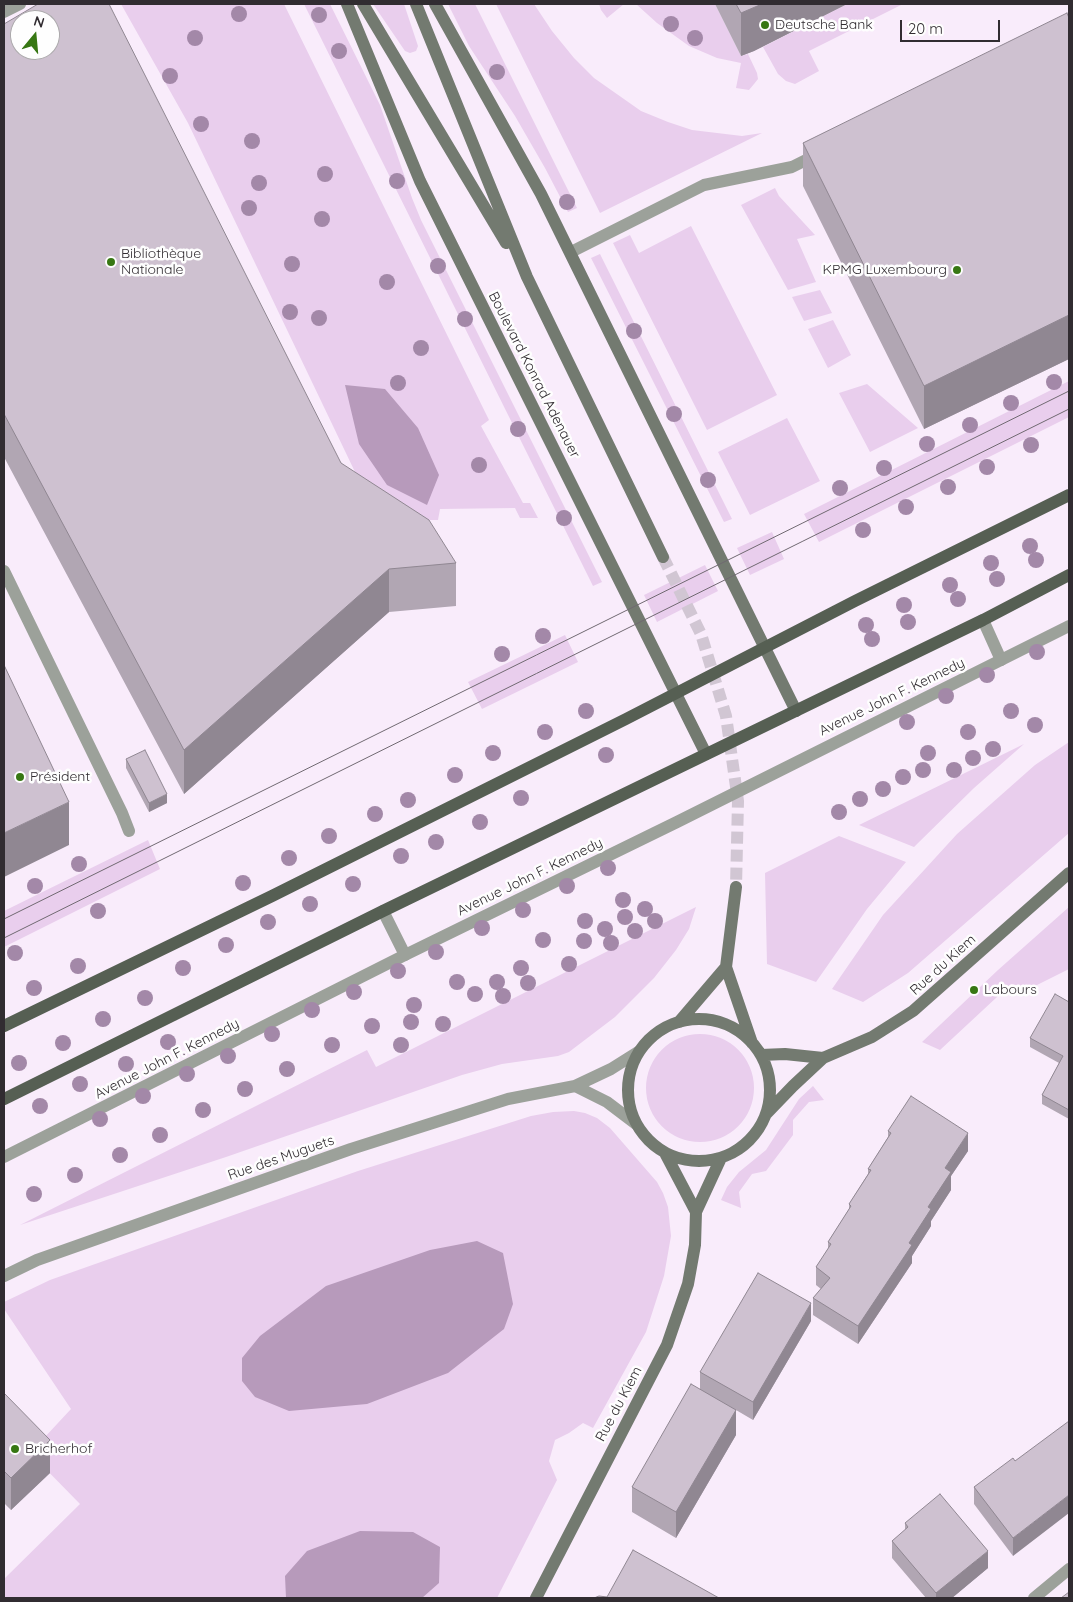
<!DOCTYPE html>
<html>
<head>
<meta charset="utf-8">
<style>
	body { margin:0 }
	#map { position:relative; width:1073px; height:1602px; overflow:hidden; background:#f9ecfb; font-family:Quicksand,sans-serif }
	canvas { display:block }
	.frame { position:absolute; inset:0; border:5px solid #312c31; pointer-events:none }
	.north { position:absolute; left:10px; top:10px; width:50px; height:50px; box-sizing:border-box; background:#fefefe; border:1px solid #acaaac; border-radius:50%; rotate:17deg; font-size:14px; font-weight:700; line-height:20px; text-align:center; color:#312c31 }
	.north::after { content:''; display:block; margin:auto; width:18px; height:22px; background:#377713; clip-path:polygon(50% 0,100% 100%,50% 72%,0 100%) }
	.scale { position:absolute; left:900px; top:20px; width:100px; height:22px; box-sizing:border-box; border:2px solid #312c31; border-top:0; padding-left:6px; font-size:15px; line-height:18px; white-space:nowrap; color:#312c31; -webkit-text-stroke:4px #fefefe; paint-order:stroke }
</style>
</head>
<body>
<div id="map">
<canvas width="1073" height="1602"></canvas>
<div class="frame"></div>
<div class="north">N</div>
<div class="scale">20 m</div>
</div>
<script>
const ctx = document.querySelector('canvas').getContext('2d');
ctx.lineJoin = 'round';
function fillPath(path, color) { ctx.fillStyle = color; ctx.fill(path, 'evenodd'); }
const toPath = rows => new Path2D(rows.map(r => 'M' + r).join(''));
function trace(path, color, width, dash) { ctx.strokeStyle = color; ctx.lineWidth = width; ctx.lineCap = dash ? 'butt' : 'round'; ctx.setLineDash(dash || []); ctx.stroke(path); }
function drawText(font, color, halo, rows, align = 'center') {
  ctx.font = font + ' Quicksand,sans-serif'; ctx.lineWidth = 5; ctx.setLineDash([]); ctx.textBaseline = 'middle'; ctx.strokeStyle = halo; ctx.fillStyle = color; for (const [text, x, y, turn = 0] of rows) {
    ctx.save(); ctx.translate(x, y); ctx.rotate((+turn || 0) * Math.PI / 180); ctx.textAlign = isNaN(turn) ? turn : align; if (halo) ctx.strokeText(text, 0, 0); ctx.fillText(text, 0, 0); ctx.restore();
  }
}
const green = toPath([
	[121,4,284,4,489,420,481,426,523,503,530,503,538,518,520,518,515,508,440,509,438,520,378,520,188,123],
	[304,4,330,4,380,105,412,198,421,220,602,582,593,586],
	[373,4,404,4,418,46,416,51,410,53,405,51],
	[448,4,475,4,577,208,568,212,545,168,515,116,469,46],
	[496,4,534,4,552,31,574,58,594,78,641,111,668,122,692,130,742,136,762,133,600,213],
	[599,4,624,4,607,18,601,10],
	[636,4,715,4,741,56,748,54,757,73,758,79,754,84,749,90,736,88,741,63,717,58,689,46,657,23],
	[847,4,903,4,809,51,819,71,795,84,786,81,778,74,763,47],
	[775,188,779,196,815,235,797,239,816,282,788,290,741,205],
	[691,226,777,395,707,430,613,243,630,235,639,253],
	[600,254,732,519,724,522,591,258],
	[820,290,832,313,804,321,792,297],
	[833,320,851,355,828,368,808,329],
	[1069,381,1069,417,819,542,804,514],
	[867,384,918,428,870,452,839,393],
	[787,418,820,481,750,515,718,452],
	[772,532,784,559,750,575,737,548],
	[705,565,718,591,657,622,644,595],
	[565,635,578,662,482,709,468,682],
	[1069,742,1069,833,908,973,863,1002,832,989,883,915,957,834,1035,765],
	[1024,744,974,788,914,847,859,825],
	[839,836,906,862,867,909,816,982,767,964,765,873],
	[148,840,160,869,4,947,4,911],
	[696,907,689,929,676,950,654,978,615,1017,569,1052,558,1056,502,1064,462,1075,226,1157,20,1225,367,1050,376,1067],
	[1069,907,1069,969,1029,989,1011,984,940,1050,922,1042,998,970],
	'646 1088a54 54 0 1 1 108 0a54 54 0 1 1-108 0Z',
	[813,1086,824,1100,809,1102,793,1120,793,1135,766,1171,752,1174,739,1192,741,1208,721,1200,727,1187,739,1172,766,1150,799,1099],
	[574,1111,585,1113,597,1118,610,1128,657,1182,663,1193,668,1207,671,1236,664,1276,646,1332,593,1428,583,1423,569,1433,555,1440,549,1461,557,1480,497,1598,4,1598,4,1579,80,1504,30,1453,71,1409,4,1309,4,1302,50,1280,358,1171,531,1116,553,1112]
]);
const water = toPath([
	[345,385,385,389,418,428,439,475,427,505,387,485,359,444],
	[477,1241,503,1253,513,1304,504,1329,448,1373,367,1404,289,1411,255,1397,242,1381,242,1358,260,1336,326,1286,430,1250],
	[360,1531,413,1532,440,1547,439,1583,422,1598,286,1598,285,1576,307,1551]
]);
const secondaryTunnel = toPath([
	[663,557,701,634,726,716,738,801,736,887]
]);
const service = toPath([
	[4,12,20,4],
	[571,252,704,185,792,167,818,154],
	[4,571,122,813,129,831],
	[983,620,1001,660],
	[383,911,405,955]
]);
const minor = toPath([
	[575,1086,607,1102,636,1124],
	[4,1157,405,955,677,822,1069,626],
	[4,1276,37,1260,351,1149,508,1099,575,1086,611,1069,638,1052],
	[1034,1598,1069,1569]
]);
const secondary = toPath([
	[347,4,420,181,706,754],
	[363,4,506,243],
	[416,4,527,277,663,557],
	[435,4,541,194,796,711],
	[736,887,726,967,752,1043],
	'628 1090a71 71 0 1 1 142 0a71 71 0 1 1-142 0Z',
	[679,1022,726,967],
	[761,1055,785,1054,823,1058],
	[766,1114,793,1086,823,1058,872,1037,913,1011,1069,873],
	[665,1153,696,1212],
	[536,1598,667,1345,688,1284,695,1245,696,1212,721,1158]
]);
const primary = toPath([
	[4,1026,272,896,626,719,855,601,1069,495],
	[4,1099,383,911,983,620,1069,575]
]);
const tram = toPath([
	[4,919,1069,391],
	[4,938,1069,409]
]);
const trees = [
	[239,14],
	[319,15],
	[671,24],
	[195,38],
	[695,38],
	[339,51],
	[497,72],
	[170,76],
	[201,124],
	[252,141],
	[325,174],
	[397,181],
	[259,183],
	[567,202],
	[249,208],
	[322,219],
	[292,264],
	[438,266],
	[387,282],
	[290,312],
	[319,318],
	[465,319],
	[634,331],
	[421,348],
	[1054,382],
	[398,383],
	[1011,403],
	[674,414],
	[970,425],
	[518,429],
	[927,444],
	[1031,445],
	[479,465],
	[987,467],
	[884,468],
	[708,480],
	[948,487],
	[840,488],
	[906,507],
	[564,518],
	[863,530],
	[1030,546],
	[1036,560],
	[991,563],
	[997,579],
	[950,585],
	[958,599],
	[904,605],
	[908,622],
	[866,625],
	[543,636],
	[872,639],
	[1037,652],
	[502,654],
	[987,675],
	[946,696],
	[586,711],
	[1011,711],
	[907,722],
	[1035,725],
	[545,732],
	[968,732],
	[993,749],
	[493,753],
	[928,753],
	[606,755],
	[973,758],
	[923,770],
	[954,770],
	[455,775],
	[903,777],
	[883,789],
	[521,798],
	[860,799],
	[408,800],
	[839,812],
	[375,814],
	[480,822],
	[329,836],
	[436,842],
	[401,856],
	[289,858],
	[79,864],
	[608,868],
	[243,883],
	[353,884],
	[35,886],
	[567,886],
	[623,900],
	[310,904],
	[645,909],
	[523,910],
	[98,911],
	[625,917],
	[585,921],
	[655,921],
	[268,922],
	[482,928],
	[605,929],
	[635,931],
	[543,940],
	[584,941],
	[611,943],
	[226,945],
	[436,952],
	[15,953],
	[569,964],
	[78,966],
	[183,968],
	[521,968],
	[398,971],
	[457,982],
	[497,982],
	[528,983],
	[34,988],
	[354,992],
	[475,994],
	[503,996],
	[145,998],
	[414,1005],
	[312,1010],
	[103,1019],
	[411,1022],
	[443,1024],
	[372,1026],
	[272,1034],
	[168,1042],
	[63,1043],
	[332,1045],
	[401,1045],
	[228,1056],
	[19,1063],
	[126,1064],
	[287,1069],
	[187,1074],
	[80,1084],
	[245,1089],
	[143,1096],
	[40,1106],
	[203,1110],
	[100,1119],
	[160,1135],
	[120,1155],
	[75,1175],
	[34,1194]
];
const wall = toPath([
	[715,4,847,4,754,51,741,56],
	[1069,18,1069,359,924,429,803,186,803,143],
	[4,24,341,463,456,563,456,606,389,612,184,794,4,457],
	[126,759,167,803,149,812,126,768],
	[1069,1002,1069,1119,1042,1104,1042,1095,1059,1063,1030,1047,1030,1038],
	[888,1131,968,1151,951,1176,951,1190,931,1221,931,1226,912,1256,912,1263,858,1344,813,1315,813,1298,821,1289,816,1285,816,1267,828,1249,828,1242,849,1209,849,1204,868,1174,868,1169,888,1137],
	[811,1321,753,1420,736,1410,736,1435,676,1538,632,1512,632,1487,700,1389,700,1372],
	[4,1393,50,1473,11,1510,4,1503],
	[1015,1461,1013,1556,974,1504,974,1487],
	[905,1523,988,1568,952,1598,926,1598,892,1558,892,1541,905,1530]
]);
const shadedWall = toPath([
	[762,4,847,4,754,51,741,56,741,13],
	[1069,315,1069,359,924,429,924,386],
	[389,569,389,612,184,794,184,750],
	[167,794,167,803,149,812,149,803],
	[69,802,69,845,4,877,4,833],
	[968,1133,968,1151,951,1176,951,1190,931,1221,931,1226,912,1256,912,1263,858,1344,858,1326,928,1207,945,1168],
	[811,1303,811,1321,753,1420,753,1402],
	[736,1410,736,1435,676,1538,676,1512],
	[50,1440,50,1473,11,1510,11,1478],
	[1069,1495,1069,1513,1013,1556,1013,1538],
	[988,1551,988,1568,952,1598,936,1598,936,1593]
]);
const building = toPath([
	[38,4,109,4,341,463,429,520,456,563,389,569,184,750,4,414,4,24,38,4],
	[20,20,50,20,50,50,20,50,20,20],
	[736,4,762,4,741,13,736,4],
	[1067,13,1069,18,1069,315,924,386,803,143,1067,13],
	[4,665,69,802,4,833,4,665],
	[145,750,167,794,149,803,126,759,145,750],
	[1055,994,1069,1002,1069,1110,1042,1095,1063,1056,1030,1038,1055,994],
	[911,1096,968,1133,945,1168,951,1172,928,1207,931,1209,909,1243,912,1245,858,1326,813,1298,830,1278,816,1267,831,1244,828,1242,851,1206,849,1204,871,1170,868,1169,891,1133,888,1131,911,1096],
	[758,1273,811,1303,753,1402,700,1372,758,1273],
	[691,1384,736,1410,676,1512,632,1487,691,1384],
	[4,1393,50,1440,11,1478,4,1471,4,1393],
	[1069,1421,1069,1495,1013,1538,974,1487,1013,1458,1015,1461,1069,1421],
	[940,1494,988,1551,936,1593,892,1541,908,1527,905,1523,940,1494],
	[633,1550,719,1598,594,1598,599,1596,607,1597,633,1550],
	[1069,1592,1069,1598,1061,1598,1069,1592]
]);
const markers = [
	[765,25,5,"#377713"],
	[111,262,5,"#377713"],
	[957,270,5,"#377713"],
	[20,777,5,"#377713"],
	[974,990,5,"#377713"],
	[15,1449,5,"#377713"]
];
const poiNames = [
	["Deutsche Bank",775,25],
	["Bibliothèque",121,254],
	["Nationale",121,270],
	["KPMG Luxembourg",947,270,"right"],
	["Président",30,777],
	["Labours",984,990],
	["Bricherhof",25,1449]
];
const streetNames = [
	["Boulevard Konrad Adenauer",534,375,63],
	["Avenue John F. Kennedy",892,697,-26],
	["Avenue John F. Kennedy",530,877,-26],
	["Rue du Kiem",943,965,-42],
	["Avenue John F. Kennedy",167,1059,-27],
	["Rue des Muguets",281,1158,-19],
	["Rue du Kiem",619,1404,-62]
];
fillPath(green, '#e9ceed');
fillPath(water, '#b79abb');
trace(secondaryTunnel, '#d1c6d3', 12, [12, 6]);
trace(service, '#9ca19a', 12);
trace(minor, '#9ca19a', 12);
trace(secondary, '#737a70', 12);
trace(primary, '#565f53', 12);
trace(tram, '#706971', 1);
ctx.fillStyle = '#a388a8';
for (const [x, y] of trees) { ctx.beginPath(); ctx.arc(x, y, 8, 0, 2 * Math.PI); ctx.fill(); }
fillPath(wall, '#b1a6b3');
fillPath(shadedWall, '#908792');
fillPath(building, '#cec1d0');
trace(building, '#908792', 1);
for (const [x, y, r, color] of markers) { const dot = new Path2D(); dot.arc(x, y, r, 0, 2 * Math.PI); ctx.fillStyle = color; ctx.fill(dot); trace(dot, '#fefefe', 2); }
drawText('14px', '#312c31', '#fefefe', poiNames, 'left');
drawText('14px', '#312c31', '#fefefe', streetNames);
</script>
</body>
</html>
